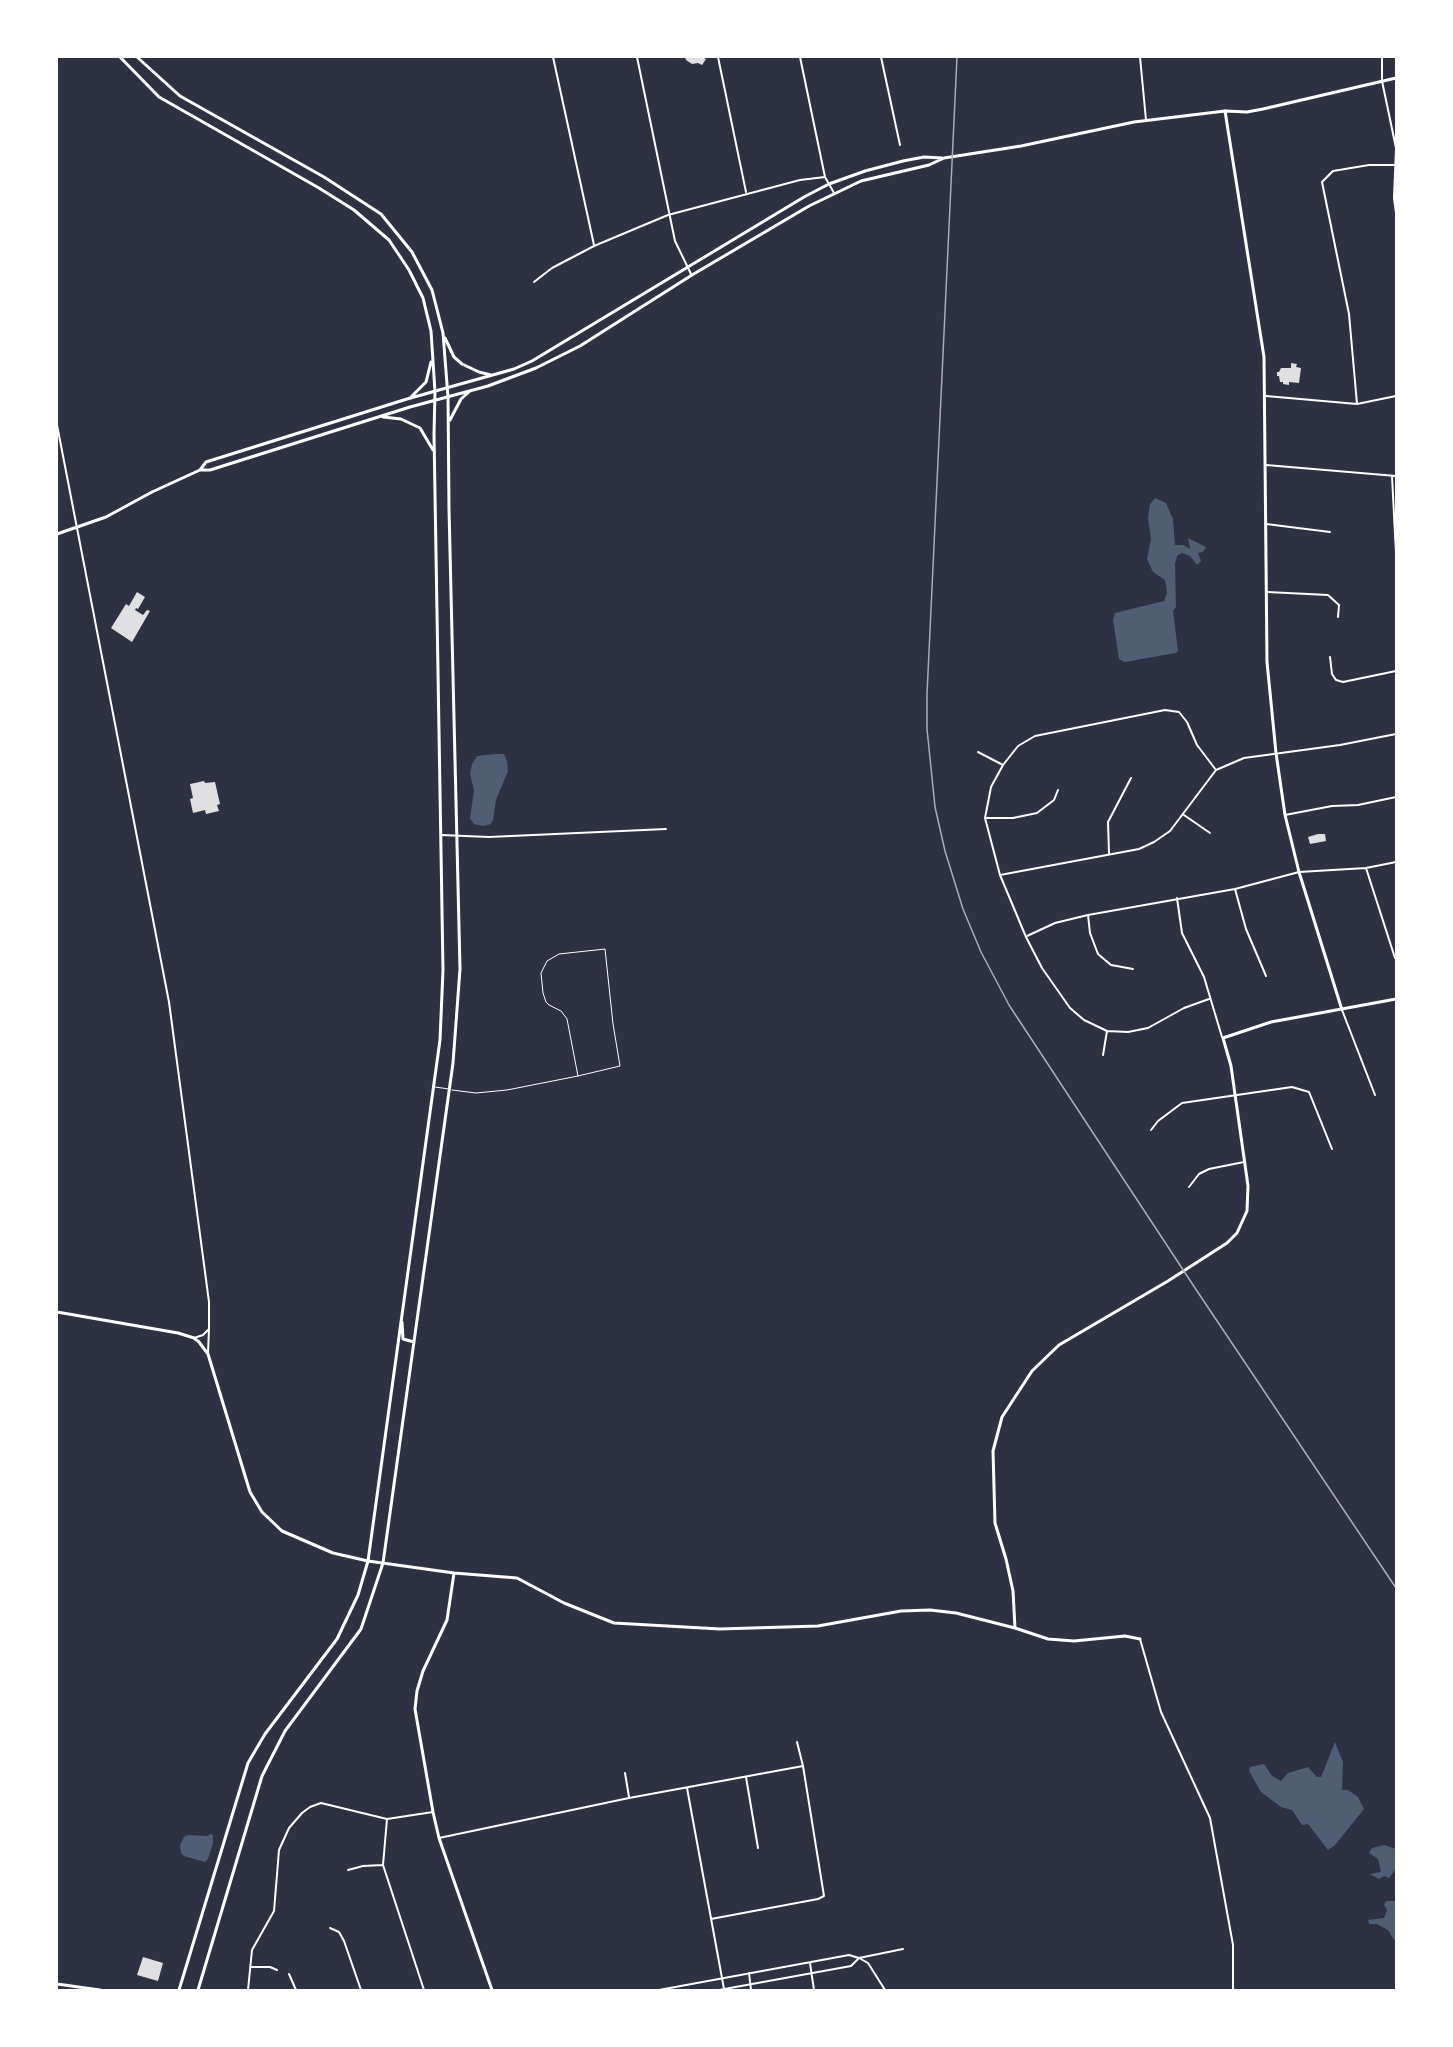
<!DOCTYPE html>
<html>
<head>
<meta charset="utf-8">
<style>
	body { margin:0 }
	#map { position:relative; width:1453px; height:2047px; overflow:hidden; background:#2d3142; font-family:Manrope,sans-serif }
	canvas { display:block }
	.frame { position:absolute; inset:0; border:58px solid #fff; pointer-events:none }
</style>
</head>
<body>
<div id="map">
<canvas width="1453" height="2047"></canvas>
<div class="frame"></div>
</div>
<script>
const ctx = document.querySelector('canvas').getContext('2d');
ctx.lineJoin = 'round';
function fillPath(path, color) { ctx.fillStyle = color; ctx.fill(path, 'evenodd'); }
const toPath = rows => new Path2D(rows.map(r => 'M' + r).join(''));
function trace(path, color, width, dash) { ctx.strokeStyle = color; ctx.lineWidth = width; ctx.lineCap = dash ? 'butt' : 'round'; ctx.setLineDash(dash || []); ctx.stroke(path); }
const water = toPath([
	[1155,498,1166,503,1173,519,1175,545,1183,545,1190,549,1188,538,1206,547,1203,552,1198,553,1201,561,1197,565,1190,556,1182,553,1177,556,1175,564,1176,607,1173,611,1178,651,1176,653,1125,662,1119,659,1113,620,1115,613,1164,601,1167,593,1165,580,1153,572,1147,559,1151,539,1148,518,1150,504],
	[497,754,504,754,507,761,508,771,496,800,493,820,491,824,483,826,474,824,470,818,474,790,470,774,472,764,477,756],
	[1335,1742,1343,1762,1342,1790,1348,1790,1358,1797,1364,1809,1335,1845,1328,1850,1308,1824,1302,1825,1292,1810,1281,1807,1261,1792,1249,1771,1250,1767,1264,1764,1272,1776,1281,1781,1288,1773,1308,1767,1317,1777,1321,1777],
	[210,1834,213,1835,213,1843,208,1859,205,1862,184,1856,181,1853,180,1845,184,1837,188,1835,208,1836],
	[1384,1845,1396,1849,1396,1869,1389,1878,1384,1876,1379,1879,1370,1874,1381,1872,1378,1859,1369,1853,1372,1848],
	[1386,1901,1395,1901,1396,1938,1394,1940,1388,1930,1377,1924,1369,1924,1368,1920,1384,1918,1387,1910,1384,1905]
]);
const building = toPath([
	[685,57,702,57,706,59,702,65,698,63,692,64,686,60],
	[1291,363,1297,364,1296,367,1301,368,1299,383,1289,382,1289,385,1283,384,1283,382,1280,382,1279,376,1277,376,1277,372,1279,372,1281,368,1291,368],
	[137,592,145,597,138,609,136,608,135,610,143,615,147,610,150,611,132,642,111,628,126,604,129,606],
	[204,781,205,783,215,782,220,804,217,805,219,811,206,814,205,810,193,813,190,799,193,798,190,784],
	[1318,834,1325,834,1326,841,1310,844,1308,837],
	[143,1957,163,1963,158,1981,137,1975]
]);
const service = toPath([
	[435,1087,449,1089],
	[452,1090,476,1093,507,1090,578,1076,620,1066,613,1024,605,949,559,954,547,961,541,973,543,993,546,1002,549,1005,561,1011,567,1019,578,1076]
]);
const minor = toPath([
	[553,57,594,245],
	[637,57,675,241,691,274],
	[718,57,746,192],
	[800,57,825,177,834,193],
	[881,57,900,145],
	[1140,57,1146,120],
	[1382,57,1382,81,1396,148],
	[1396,149,1394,198,1396,213],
	[534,282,552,268,594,246,668,215,800,180,825,177],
	[1266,396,1357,404,1396,396],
	[1357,404,1349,314,1322,182,1333,171,1369,165,1395,165],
	[57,425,169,1002,209,1302,209,1329,203,1335,194,1338],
	[1266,465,1396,476],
	[1392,476,1396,553],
	[1266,524,1330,532],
	[1267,592,1328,595,1339,605,1338,617],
	[1330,657,1332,674,1336,680,1343,682,1396,671],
	[978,752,1003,765],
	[1184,815,1210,833],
	[1285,815,1332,806,1358,805,1396,797],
	[985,818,1013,818,1037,813,1054,800,1058,790],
	[441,835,489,837,666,829],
	[1109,853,1108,822,1131,778],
	[1366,868,1395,958,1396,958],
	[1000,875,1139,849,1154,842,1170,831,1216,770,1244,758,1340,745,1396,734],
	[1235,889,1246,929,1266,976],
	[1177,898,1182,933,1204,977,1222,1037],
	[1088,915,1090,933,1098,954,1111,965,1133,969],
	[1027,936,1055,923,1088,915,1235,889,1299,872,1366,868,1396,862],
	[1209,999,1184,1008,1148,1028,1128,1032,1107,1031,1084,1020,1070,1008,1042,968,1026,937,1000,875,985,818,991,787,1003,765,1018,746,1035,736,1165,710,1179,712,1187,722,1197,745,1216,770],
	[1342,1010,1375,1095],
	[1103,1055,1107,1031],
	[1151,1130,1158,1121,1182,1103,1292,1087,1309,1092,1332,1149],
	[1189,1187,1199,1174,1209,1169,1244,1162],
	[208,1353,209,1329],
	[1140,1639,1161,1712,1210,1818,1233,1945,1233,1990],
	[625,1773,629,1797],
	[746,1777,758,1848],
	[687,1788,724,1989],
	[387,1819,383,1865,424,1990],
	[439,1838,629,1798,803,1766],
	[348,1870,363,1866,383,1865],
	[711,1919,818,1899,824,1896,803,1766,797,1742],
	[330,1928,339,1932,344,1941,361,1990],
	[859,1958,903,1949],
	[859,1958,868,1963,885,1990],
	[810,1963,814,1990],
	[250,1967,270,1967,277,1970],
	[749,1973,751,1990],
	[289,1974,296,1990],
	[248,1990,252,1950,274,1911,279,1850,289,1828,302,1813,310,1807,321,1803,387,1819,433,1812],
	[659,1990,849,1955,859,1958,851,1966,719,1990]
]);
const tertiary = toPath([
	[1225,111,1264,357,1267,662,1276,753,1285,815,1299,872,1342,1010],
	[57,1312,178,1333,194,1338,199,1342,208,1354,250,1492,262,1512,282,1531,333,1553,368,1561,454,1573,517,1578,564,1603,614,1623,720,1629,818,1626,901,1611,930,1610,956,1613,1015,1628,1048,1639,1074,1641,1125,1636,1140,1639],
	[454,1573,447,1620,423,1671,417,1691,415,1709,433,1812,439,1838,492,1990],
	[1015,1628,1013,1591,1006,1559,995,1523,993,1451,1002,1417,1032,1371,1059,1345,1168,1281,1227,1243,1237,1233,1247,1211,1248,1186,1231,1066,1223,1038,1271,1022,1396,999]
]);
const secondary = toPath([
	[120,57,159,97,319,188,354,210,389,240,409,270,423,298,431,331,435,392,434,434,443,970,440,1040,368,1561,358,1595,337,1639,265,1734,248,1763,179,1990],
	[137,57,180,96,324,177,381,214,412,252,432,290,443,333,448,397,449,509,460,969,453,1063,383,1563,361,1629,285,1731,262,1776,198,1990],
	[445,338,454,357,462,364,479,372,491,375],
	[411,397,426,382,431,362],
	[383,417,401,419,420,428,433,450],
	[450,420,461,399,470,391],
	[200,470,206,462,407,399,514,369,532,361,804,197,829,184,865,171,903,161,924,157,942,158],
	[57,534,106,517,152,492,200,470,210,470,410,407,488,386,536,368,580,346,692,275,809,206,861,181,929,165,944,158,1021,146,1134,122,1225,111,1247,112,1263,109,1396,78],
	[402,1322,403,1339,414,1342],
	[57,1984,100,1990]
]);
const rail = toPath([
	[957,57,927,694,927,729,935,807,945,851,963,909,981,952,1009,1005,1197,1291,1396,1588]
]);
fillPath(water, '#4f5d75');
fillPath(building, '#e0e0e3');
trace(service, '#fff', 1);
trace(minor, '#fff', 2);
trace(tertiary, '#fff', 3);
trace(secondary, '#fff', 3);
trace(rail, '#abadb3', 1.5);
</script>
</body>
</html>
